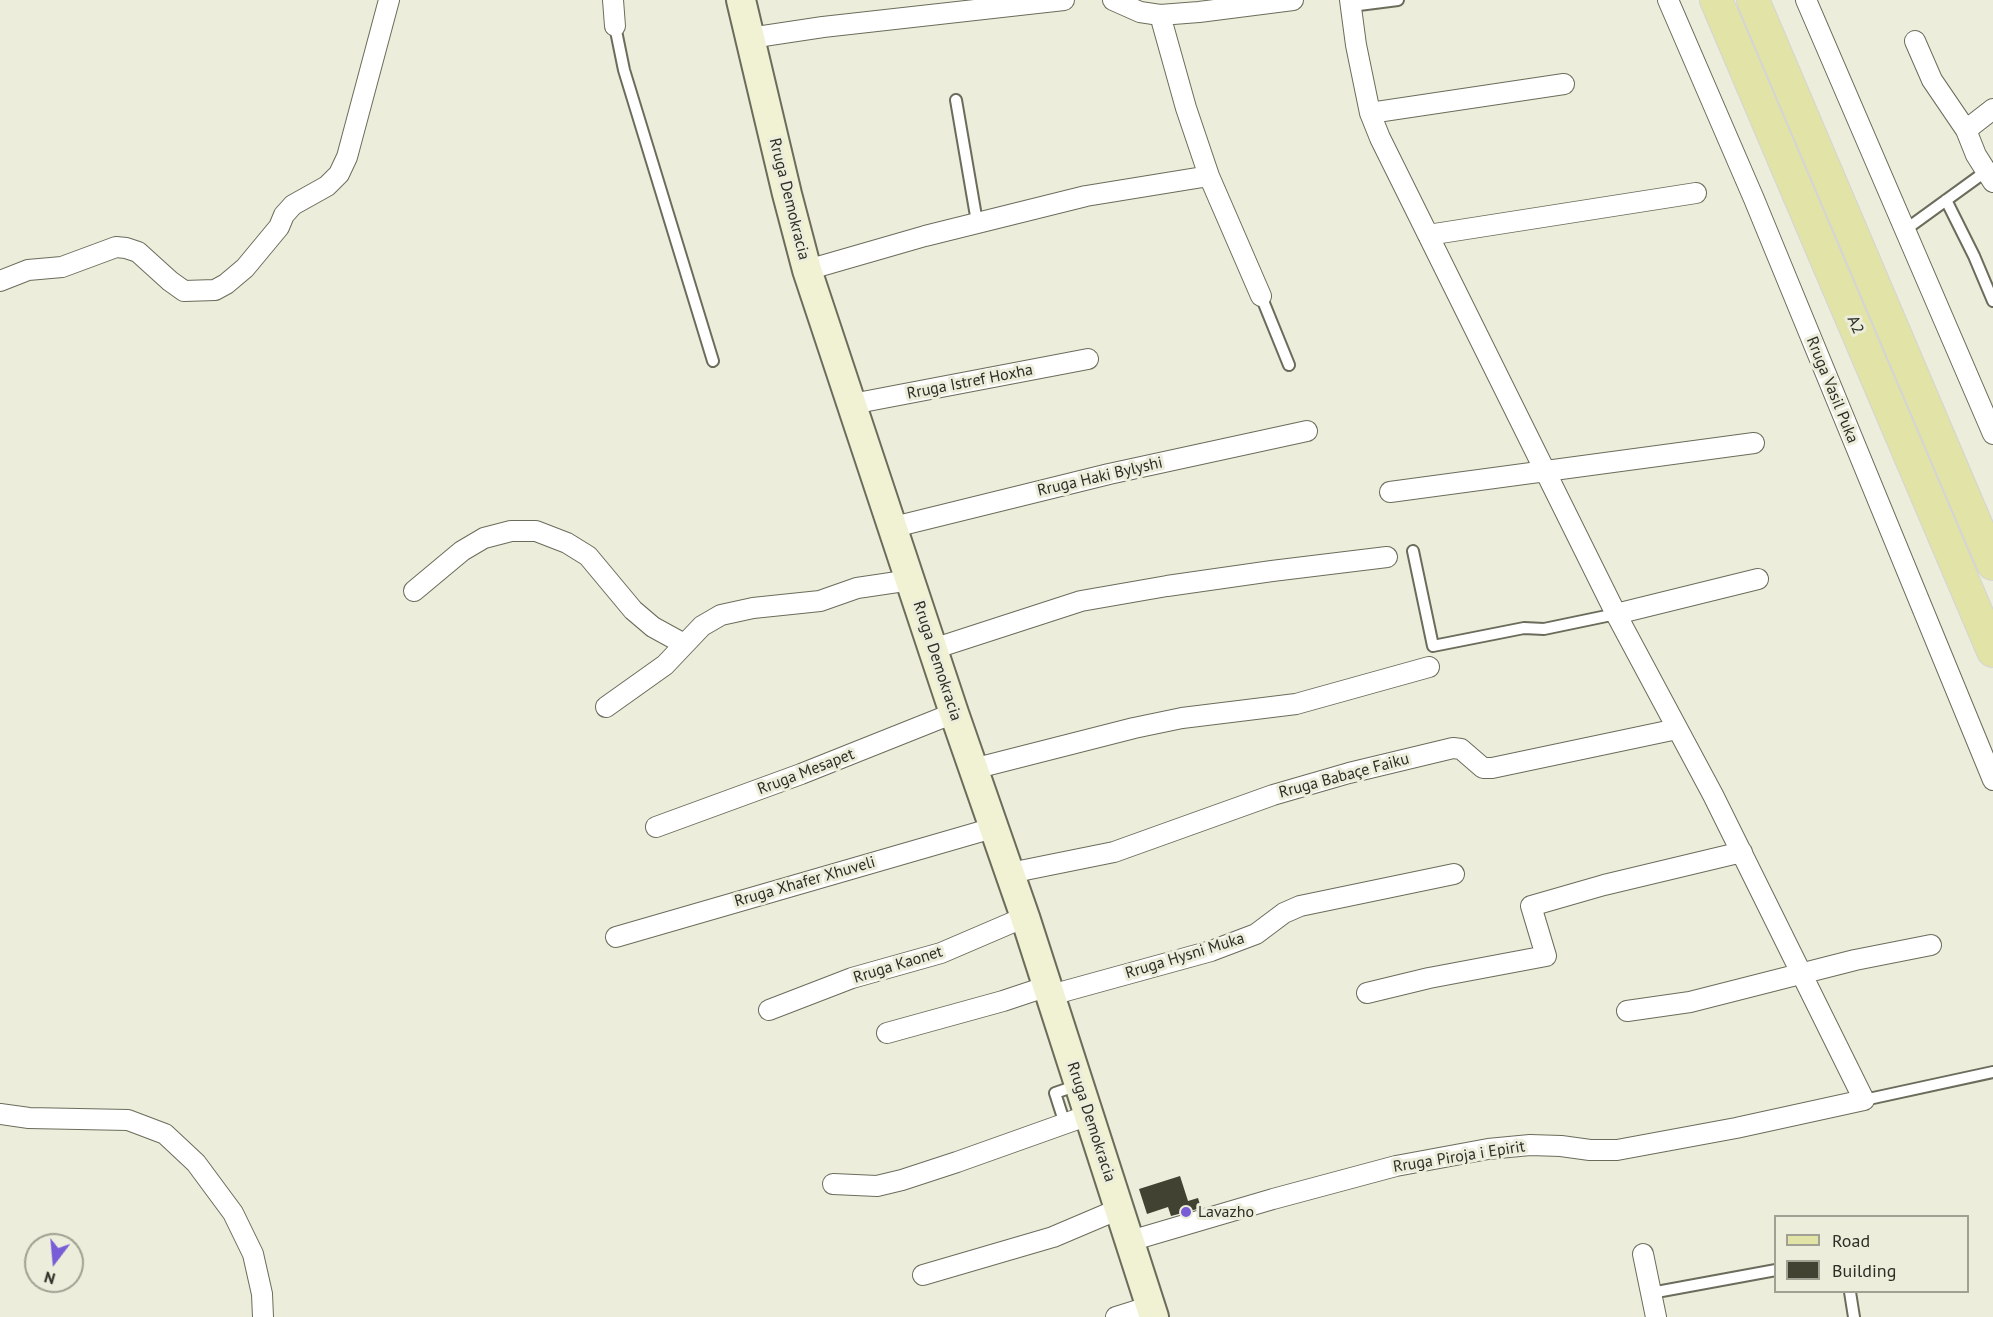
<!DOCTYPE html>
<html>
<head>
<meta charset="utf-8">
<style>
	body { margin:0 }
	#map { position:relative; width:1993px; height:1317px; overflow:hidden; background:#ecedda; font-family:"PT Sans",sans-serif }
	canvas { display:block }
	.legend { position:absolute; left:1774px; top:1215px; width:195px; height:78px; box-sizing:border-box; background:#ecedda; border:2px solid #a0a192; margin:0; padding:8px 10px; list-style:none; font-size:18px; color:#2d2e26 }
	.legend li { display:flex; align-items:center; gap:12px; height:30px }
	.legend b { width:30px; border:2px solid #a0a192 }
	.north { position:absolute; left:24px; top:1233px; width:60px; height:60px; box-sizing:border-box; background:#ecedda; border:2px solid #a0a192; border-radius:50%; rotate:196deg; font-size:16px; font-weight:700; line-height:24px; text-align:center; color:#2d2e26 }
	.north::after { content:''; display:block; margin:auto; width:21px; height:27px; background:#785dd7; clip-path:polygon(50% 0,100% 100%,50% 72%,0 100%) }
</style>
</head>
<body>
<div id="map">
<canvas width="1993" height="1317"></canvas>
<ul class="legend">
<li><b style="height:8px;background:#e2e3a6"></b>Road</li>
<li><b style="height:16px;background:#414232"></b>Building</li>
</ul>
<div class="north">N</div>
</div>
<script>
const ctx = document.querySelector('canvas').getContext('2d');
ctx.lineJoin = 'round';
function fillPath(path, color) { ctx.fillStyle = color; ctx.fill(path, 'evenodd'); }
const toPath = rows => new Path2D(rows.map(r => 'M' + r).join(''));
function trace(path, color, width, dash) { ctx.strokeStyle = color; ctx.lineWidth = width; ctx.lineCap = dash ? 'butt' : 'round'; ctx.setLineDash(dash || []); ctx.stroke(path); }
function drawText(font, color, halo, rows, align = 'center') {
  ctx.font = font + ' "PT Sans",sans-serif'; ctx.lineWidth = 6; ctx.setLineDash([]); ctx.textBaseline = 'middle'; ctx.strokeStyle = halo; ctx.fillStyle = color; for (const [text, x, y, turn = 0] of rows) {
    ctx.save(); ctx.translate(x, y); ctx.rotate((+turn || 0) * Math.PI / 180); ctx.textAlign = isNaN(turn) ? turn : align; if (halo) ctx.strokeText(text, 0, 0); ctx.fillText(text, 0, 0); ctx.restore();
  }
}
const building = toPath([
	[1180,1176,1188,1201,1198,1198,1201,1208,1171,1216,1168,1207,1147,1214,1139,1189]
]);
const service = toPath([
	[1351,6,1398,0],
	[615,26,624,70,713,361],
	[956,100,977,222],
	[1946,200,1974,256,1993,301],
	[1905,230,1985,172],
	[1261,296,1289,365],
	[1413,551,1433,646,1524,628,1544,629,1616,614],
	[1864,1100,1993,1072],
	[1065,1124,1055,1093,1078,1085],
	[1850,1292,1854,1317],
	[1651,1293,1776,1270]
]);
const minor = toPath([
	[613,0,615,26],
	[1113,0,1140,12,1160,15,1199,12,1293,0],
	[1668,0,1754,199,1993,780],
	[1806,0,1993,434],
	[1160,15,1186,108,1209,176,1261,296],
	[750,38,823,27,1064,0],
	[1915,41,1932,80,1966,130,1976,155,1993,182],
	[1370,113,1564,84],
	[1966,130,1993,109],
	[1428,235,1696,193],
	[807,270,925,236,1086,196,1209,176],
	[0,281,28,270,62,267,116,247,126,248,138,252,170,281,184,291,215,290,226,284,245,268,279,227,284,215,293,205,327,186,339,174,347,157,389,0],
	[852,404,1088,359],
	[1390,492,1754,443],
	[894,527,1109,474,1307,431],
	[414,591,462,551,484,538,511,531,536,531,567,543,588,556,633,610,653,627,684,644],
	[1616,614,1758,579],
	[933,649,1081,601,1167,586,1272,571,1387,557],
	[606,707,665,665,702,626,721,615,753,608,820,601,857,588,911,580],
	[973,769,1134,728,1182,718,1296,704,1429,667],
	[656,827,801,774,954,713],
	[1010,873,1114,852,1273,795,1349,773,1453,748,1461,749,1483,768,1492,768,1677,729],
	[616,937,993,828],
	[1367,993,1429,978,1546,956,1531,906,1604,885,1742,852],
	[1051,995,1211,951,1256,934,1284,913,1300,906,1454,874],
	[769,1010,852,978,941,953,1025,917],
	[1627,1011,1690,1002,1855,960,1931,945],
	[887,1033,1003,1001,1048,986],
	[0,1114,29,1118,128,1120,165,1134,196,1163,233,1213,253,1254,262,1294,263,1317],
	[833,1184,877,1186,902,1180,957,1162,1089,1115],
	[1130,1241,1273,1199,1396,1166,1488,1149,1530,1145,1561,1146,1590,1150,1617,1150,1736,1128,1864,1100,1713,795,1616,614,1380,138,1370,113,1356,45,1350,0],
	[1643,1254,1656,1317],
	[923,1275,1053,1237,1119,1209],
	[1116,1317,1151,1306]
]);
const secondary = toPath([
	[741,0,787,194,807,270,954,713,1025,917,1154,1317]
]);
const primary = toPath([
	[1716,0,1993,651],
	[1753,0,1993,564]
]);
const markers = [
	[1186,1212,6,"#785dd7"]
];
const streetNames = [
	["Rruga Demokracia",789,199,76],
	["A2",1855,325,67],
	["Rruga Istref Hoxha",970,382,-11],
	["Rruga Vasil Puka",1832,390,68],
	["Rruga Haki Bylyshi",1100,477,-13],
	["Rruga Demokracia",937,661,72],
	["Rruga Mesapet",806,772,-21],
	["Rruga Babaçe Faiku",1344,776,-15],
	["Rruga Xhafer Xhuveli",805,882,-16],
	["Rruga Hysni Muka",1185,956,-17],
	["Rruga Kaonet",898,965,-17],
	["Rruga Demokracia",1091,1122,72],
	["Rruga Piroja i Epirit",1459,1157,-9]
];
const poiNames = [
	["Lavazho",1198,1212]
];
fillPath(building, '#414232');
trace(service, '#6b6c5b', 14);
trace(minor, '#6b6c5b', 22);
trace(secondary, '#6b6c5b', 32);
trace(primary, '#d5d5d4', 34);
trace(service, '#fff', 10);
trace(minor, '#fff', 20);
trace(secondary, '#f1f1d3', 28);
trace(primary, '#e2e3a6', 32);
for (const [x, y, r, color] of markers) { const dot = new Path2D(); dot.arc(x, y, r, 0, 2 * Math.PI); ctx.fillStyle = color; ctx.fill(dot); trace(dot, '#ecedda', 2); }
drawText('16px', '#2d2e26', '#ecedda', streetNames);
drawText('16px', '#2d2e26', '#ecedda', poiNames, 'left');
</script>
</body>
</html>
